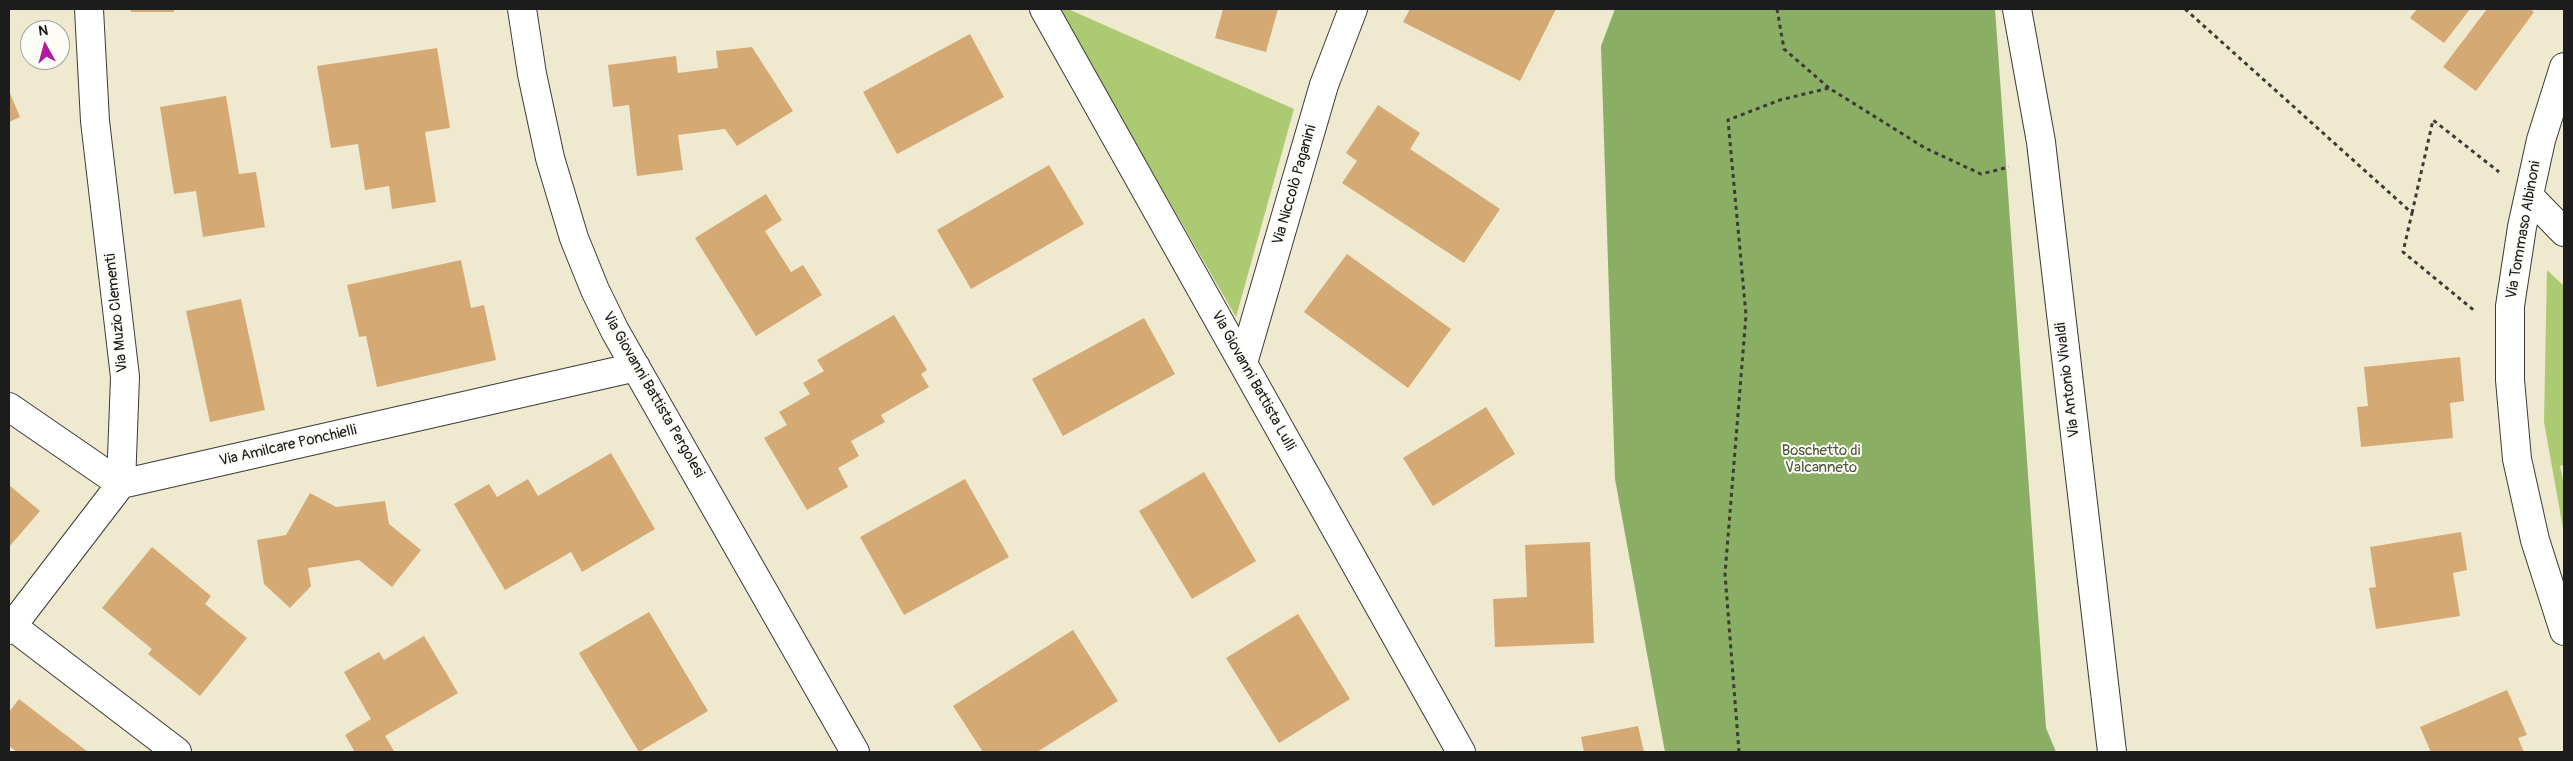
<!DOCTYPE html>
<html>
<head>
<meta charset="utf-8">
<style>
	body { margin:0 }
	#map { position:relative; width:2573px; height:761px; overflow:hidden; background:#eee9cf; font-family:Pangolin,sans-serif }
	canvas { display:block }
	.frame { position:absolute; inset:0; border:10px solid #1c1c1c; pointer-events:none }
	.north { position:absolute; left:20px; top:20px; width:50px; height:50px; box-sizing:border-box; background:#fdfcf7; border:1px solid #a3a29f; border-radius:50%; rotate:353deg; font-size:14px; font-weight:700; line-height:20px; text-align:center; color:#1c1c1c }
	.north::after { content:''; display:block; margin:auto; width:18px; height:22px; background:#b5179e; clip-path:polygon(50% 0,100% 100%,50% 72%,0 100%) }
</style>
</head>
<body>
<div id="map">
<canvas width="2573" height="761"></canvas>
<div class="frame"></div>
<div class="north">N</div>
</div>
<script>
const ctx = document.querySelector('canvas').getContext('2d');
ctx.lineJoin = 'round';
function fillPath(path, color) { ctx.fillStyle = color; ctx.fill(path, 'evenodd'); }
const toPath = rows => new Path2D(rows.map(r => 'M' + r).join(''));
function trace(path, color, width, dash) { ctx.strokeStyle = color; ctx.lineWidth = width; ctx.lineCap = dash ? 'butt' : 'round'; ctx.setLineDash(dash || []); ctx.stroke(path); }
function drawText(font, color, halo, rows, align = 'center') {
  ctx.font = font + ' Pangolin,sans-serif'; ctx.lineWidth = 4; ctx.setLineDash([]); ctx.textBaseline = 'middle'; ctx.strokeStyle = halo; ctx.fillStyle = color; for (const [text, x, y, turn = 0] of rows) {
    ctx.save(); ctx.translate(x, y); ctx.rotate((+turn || 0) * Math.PI / 180); ctx.textAlign = isNaN(turn) ? turn : align; if (halo) ctx.strokeText(text, 0, 0); ctx.fillText(text, 0, 0); ctx.restore();
  }
}
const green = toPath([
	[1058,9,1068,9,1294,109,1236,317],
	[2547,270,2564,286,2564,465,2560,466,2564,484,2564,534,2544,422]
]);
const forest = toPath([
	[1615,9,1995,9,2046,728,2056,752,1665,752,1615,479,1601,46]
]);
const building = toPath([
	[131,9,174,9,174,12,131,12],
	[1223,9,1278,9,1266,52,1215,38],
	[1410,9,1556,9,1520,81,1403,22],
	[2417,9,2470,9,2444,43,2410,18],
	[2487,9,2530,9,2534,12,2476,91,2443,67],
	[970,34,1004,97,897,154,863,92],
	[752,47,793,111,737,146,725,129,678,135,683,170,637,176,629,105,613,107,608,65,676,56,678,73,718,68,716,51],
	[437,48,450,128,425,132,436,202,392,209,389,186,365,190,358,144,331,148,317,66],
	[9,91,20,117,9,122],
	[226,96,239,174,256,172,265,227,203,237,196,191,174,194,160,107],
	[1378,105,1420,133,1410,149,1500,209,1464,263,1342,183,1357,161,1346,153],
	[1049,165,1084,224,971,289,937,230],
	[766,194,782,220,765,231,791,272,803,265,822,295,756,336,695,238],
	[1347,254,1451,329,1408,388,1304,312],
	[461,260,471,308,484,305,496,360,377,387,366,336,359,337,347,285],
	[241,299,265,410,210,422,186,311],
	[894,315,927,370,921,374,929,387,881,415,885,422,851,441,859,456,838,468,848,487,807,510,764,438,787,425,779,412,810,394,803,383,824,371,817,360],
	[1144,318,1175,374,1063,436,1032,379],
	[2460,357,2464,401,2450,403,2453,438,2361,447,2357,407,2368,406,2364,367],
	[1486,407,1515,454,1433,506,1403,458],
	[611,453,655,529,582,572,571,552,505,590,454,504,489,484,497,497,528,479,538,496],
	[1204,472,1256,561,1192,599,1139,511],
	[965,479,1009,557,904,615,860,537],
	[9,485,40,511,9,547],
	[310,493,336,507,385,501,389,524,421,550,392,587,359,560,308,568,311,586,290,608,264,584,257,540,286,535],
	[2461,532,2467,570,2453,573,2460,616,2376,629,2369,588,2376,587,2370,547],
	[1590,542,1594,643,1495,647,1493,599,1527,597,1525,545],
	[152,547,211,596,205,604,247,638,200,696,148,654,152,649,102,608],
	[649,612,708,711,639,752,579,653],
	[1298,614,1350,699,1279,743,1226,658],
	[1073,630,1118,701,1037,752,983,752,953,706],
	[424,636,458,693,385,736,394,751,391,752,355,752,345,735,371,719,344,672,379,652,384,660],
	[2507,690,2527,735,2518,738,2524,752,2431,752,2420,727],
	[19,699,88,752,17,752,9,746,9,712],
	[1638,726,1644,752,1584,752,1581,737]
]);
const path = toPath([
	[1777,9,1784,49,1829,88],
	[2185,9,2412,213,2403,252,2476,312],
	[2412,213,2433,120,2499,172],
	[1739,752,1725,574,1746,315,1728,120,1780,100,1829,88,1925,148,1981,174,2009,167]
]);
const minor = toPath([
	[89,9,95,121,125,377,121,484],
	[522,9,532,74,550,158,574,238,595,290,615,331,855,752],
	[1044,9,1461,752],
	[2017,9,2041,142,2112,752],
	[2564,67,2541,140,2522,227,2510,306,2510,380,2517,459,2535,540,2564,631],
	[2529,196,2564,232],
	[1243,363,1324,85,1353,9],
	[9,407,121,484],
	[12,626,177,752],
	[9,630,121,484,636,367]
]);
const streetNames = [
	["Via Niccolò Paganini",1295,185,-74],
	["Via Tommaso Albinoni",2524,230,-80],
	["Via Muzio Clementi",117,313,-96],
	["Via Antonio Vivaldi",2068,380,-97],
	["Via Giovanni Battista Lulli",1253,381,61],
	["Via Giovanni Battista Pergolesi",653,395,60],
	["Via Amilcare Ponchielli",288,446,-13]
];
const parkNames = [
	["Boschetto di",1821,451],
	["Valcanneto",1821,468]
];
fillPath(green, '#acca72');
fillPath(forest, '#89ae64');
fillPath(building, '#d5a974');
trace(minor, '#3c3b37', 30);
trace(path, '#3c3b37', 3, [4, 4]);
trace(minor, '#fff', 28);
drawText('15px', '#1c1c1c', '#fdfcf7', streetNames);
drawText('15px', '#4e593a', '#fdfcf7', parkNames);
</script>
</body>
</html>
